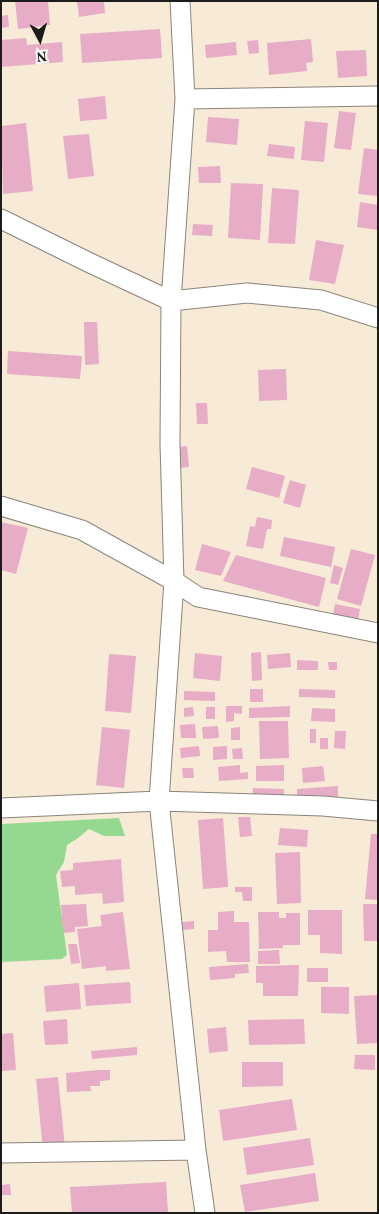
<!DOCTYPE html>
<html>
<head>
<meta charset="utf-8">
<style>
	body { margin:0 }
	#map { position:relative; width:379px; height:1214px; overflow:hidden; background:#f7ebd8; font-family:Vollkorn,serif }
	canvas { display:block }
	.frame { position:absolute; inset:0; border:2px solid #1c1c1c; pointer-events:none }
	.north { position:absolute; left:15px; top:15px; width:50px; height:50px; -webkit-text-stroke:4px #fdfcf7; paint-order:stroke; rotate:174deg; font-size:14px; font-weight:700; line-height:20px; text-align:center; color:#1c1c1c }
	.north::after { content:''; display:block; margin:auto; width:18px; height:22px; background:#1c1c1c; clip-path:polygon(50% 0,100% 100%,50% 72%,0 100%) }
</style>
</head>
<body>
<div id="map">
<canvas width="379" height="1214"></canvas>
<div class="frame"></div>
<div class="north">N</div>
</div>
<script>
const ctx = document.querySelector('canvas').getContext('2d');
ctx.lineJoin = 'round';
function fillPath(path, color) { ctx.fillStyle = color; ctx.fill(path, 'evenodd'); }
const toPath = rows => new Path2D(rows.map(r => 'M' + r).join(''));
function trace(path, color, width, dash) { ctx.strokeStyle = color; ctx.lineWidth = width; ctx.lineCap = dash ? 'butt' : 'round'; ctx.setLineDash(dash || []); ctx.stroke(path); }
const green = toPath([
	[119,818,125,836,104,836,89,829,78,838,67,845,64,862,56,875,67,955,62,959,1,962,1,824]
]);
const building = toPath([
	[15,1,48,1,50,25,18,29],
	[77,1,104,1,105,13,79,17],
	[8,15,9,27,1,28,1,16],
	[160,29,162,58,82,63,80,34],
	[26,38,27,45,62,42,63,62,1,67,1,40],
	[311,39,313,62,306,63,307,71,269,75,267,43],
	[258,40,259,53,249,54,247,41],
	[236,42,237,55,206,58,205,45],
	[366,50,367,76,338,78,336,51],
	[105,96,107,119,80,121,78,99],
	[339,111,356,113,351,150,334,148],
	[208,117,239,119,237,145,206,142],
	[305,121,328,123,324,162,301,160],
	[26,123,33,191,3,194,1,126],
	[89,134,94,176,68,179,63,136],
	[269,144,295,147,294,159,267,156],
	[364,148,378,150,378,196,358,194],
	[220,166,221,183,199,183,198,167],
	[231,183,263,184,260,240,228,238],
	[272,188,299,190,295,244,268,243],
	[360,202,378,205,378,230,357,227],
	[193,224,213,225,212,236,192,235],
	[316,240,344,245,335,284,309,280],
	[84,322,97,322,99,364,85,365],
	[8,351,82,356,80,379,7,374],
	[286,369,287,400,259,401,258,370],
	[196,403,207,403,208,424,197,424],
	[187,446,189,467,180,468,178,447],
	[252,467,285,476,279,498,246,489],
	[290,480,306,485,300,508,283,503],
	[257,517,272,520,271,529,267,529,263,549,246,546,250,526,255,527],
	[1,522,28,528,16,574,1,570],
	[284,537,335,547,331,567,280,556],
	[202,544,231,552,221,576,195,570],
	[351,549,375,555,361,606,337,599],
	[236,555,326,578,319,607,223,581],
	[334,565,343,568,338,585,330,583],
	[335,604,360,609,358,620,333,614],
	[261,652,262,680,252,681,251,653],
	[195,653,222,656,220,681,193,678],
	[290,653,291,667,268,669,267,655],
	[109,654,136,656,131,713,105,711],
	[297,660,318,661,318,670,297,670],
	[328,662,337,662,337,670,329,670],
	[250,689,263,689,263,702,250,702],
	[299,689,335,690,335,698,299,697],
	[184,691,215,692,215,701,184,700],
	[226,706,242,706,242,714,234,713,234,721,226,722],
	[290,706,290,717,249,718,249,708],
	[193,707,194,716,184,717,184,708],
	[206,707,215,707,215,719,206,719],
	[312,708,335,709,335,722,311,721],
	[259,721,288,721,289,758,260,759],
	[195,724,196,738,181,738,180,725],
	[218,726,219,738,203,739,202,727],
	[102,727,130,730,124,788,96,785],
	[240,727,240,740,231,740,231,728],
	[310,729,316,729,316,743,310,743],
	[335,731,346,731,345,749,334,748],
	[320,738,328,738,328,749,320,749],
	[199,746,200,756,181,758,180,748],
	[227,746,227,759,213,760,213,747],
	[242,748,243,759,233,759,232,749],
	[240,765,240,773,248,772,248,779,219,781,218,767],
	[284,765,284,781,256,781,256,766],
	[323,766,325,781,303,783,302,768],
	[182,768,193,768,194,778,183,778],
	[338,786,338,797,336,797,336,805,297,804,297,789],
	[253,788,284,789,284,802,252,801],
	[238,817,250,817,252,836,240,837],
	[223,818,228,887,203,889,198,820],
	[280,828,308,830,307,847,278,845],
	[371,834,378,834,378,900,365,899],
	[300,852,301,903,277,904,275,853],
	[121,859,124,902,103,904,102,893,75,895,75,886,62,887,60,871,73,870,73,863],
	[235,887,252,887,252,901,243,901,242,892,235,892],
	[86,904,88,926,75,927,75,932,63,933,61,905],
	[363,904,378,904,377,941,364,941],
	[308,910,342,910,342,954,320,953,320,935,308,935],
	[234,911,234,922,249,922,250,962,227,962,226,951,208,952,208,930,218,930,218,912],
	[123,912,130,969,106,971,106,966,82,969,77,929,102,926,100,915],
	[258,912,279,912,279,918,286,918,286,913,300,913,300,945,283,945,283,948,259,949],
	[194,921,194,929,183,930,182,922],
	[68,944,77,944,80,963,71,964],
	[279,950,280,964,258,964,258,951],
	[248,964,249,973,235,974,235,978,210,980,209,967],
	[299,965,298,996,263,996,263,983,256,983,256,966],
	[307,968,328,968,328,982,307,982],
	[130,982,131,1003,86,1006,84,985],
	[79,983,81,1009,46,1012,44,986],
	[321,987,349,987,349,1014,321,1013],
	[378,995,378,1043,357,1044,354,996],
	[67,1019,68,1044,45,1045,43,1021],
	[304,1019,305,1044,249,1045,248,1020],
	[226,1027,228,1051,209,1053,207,1029],
	[13,1033,16,1070,1,1071,1,1034],
	[137,1047,137,1055,92,1059,91,1051],
	[355,1055,375,1055,375,1070,354,1069],
	[242,1062,283,1062,283,1086,242,1087],
	[99,1070,110,1070,110,1080,100,1081,100,1086,90,1086,91,1091,67,1092,66,1073],
	[58,1077,65,1148,43,1150,36,1079],
	[292,1099,297,1130,223,1141,219,1110],
	[310,1138,314,1165,247,1175,243,1148],
	[315,1173,319,1201,245,1212,240,1185],
	[166,1182,168,1213,72,1213,70,1187],
	[10,1184,11,1195,1,1195,1,1185]
]);
const minor = toPath([
	[180,1,185,99,171,301,170,444,174,581,159,801,196,1150,205,1213],
	[185,99,378,96],
	[1,219,88,262,171,301,247,293,321,300,378,318],
	[1,506,82,530,174,581,198,597,378,633],
	[1,808,159,801,323,806,378,811],
	[1,1153,196,1150]
]);
fillPath(green, '#95d991');
fillPath(building, '#e7acc6');
trace(minor, '#8a847a', 21);
trace(minor, '#fff', 19);
</script>
</body>
</html>
